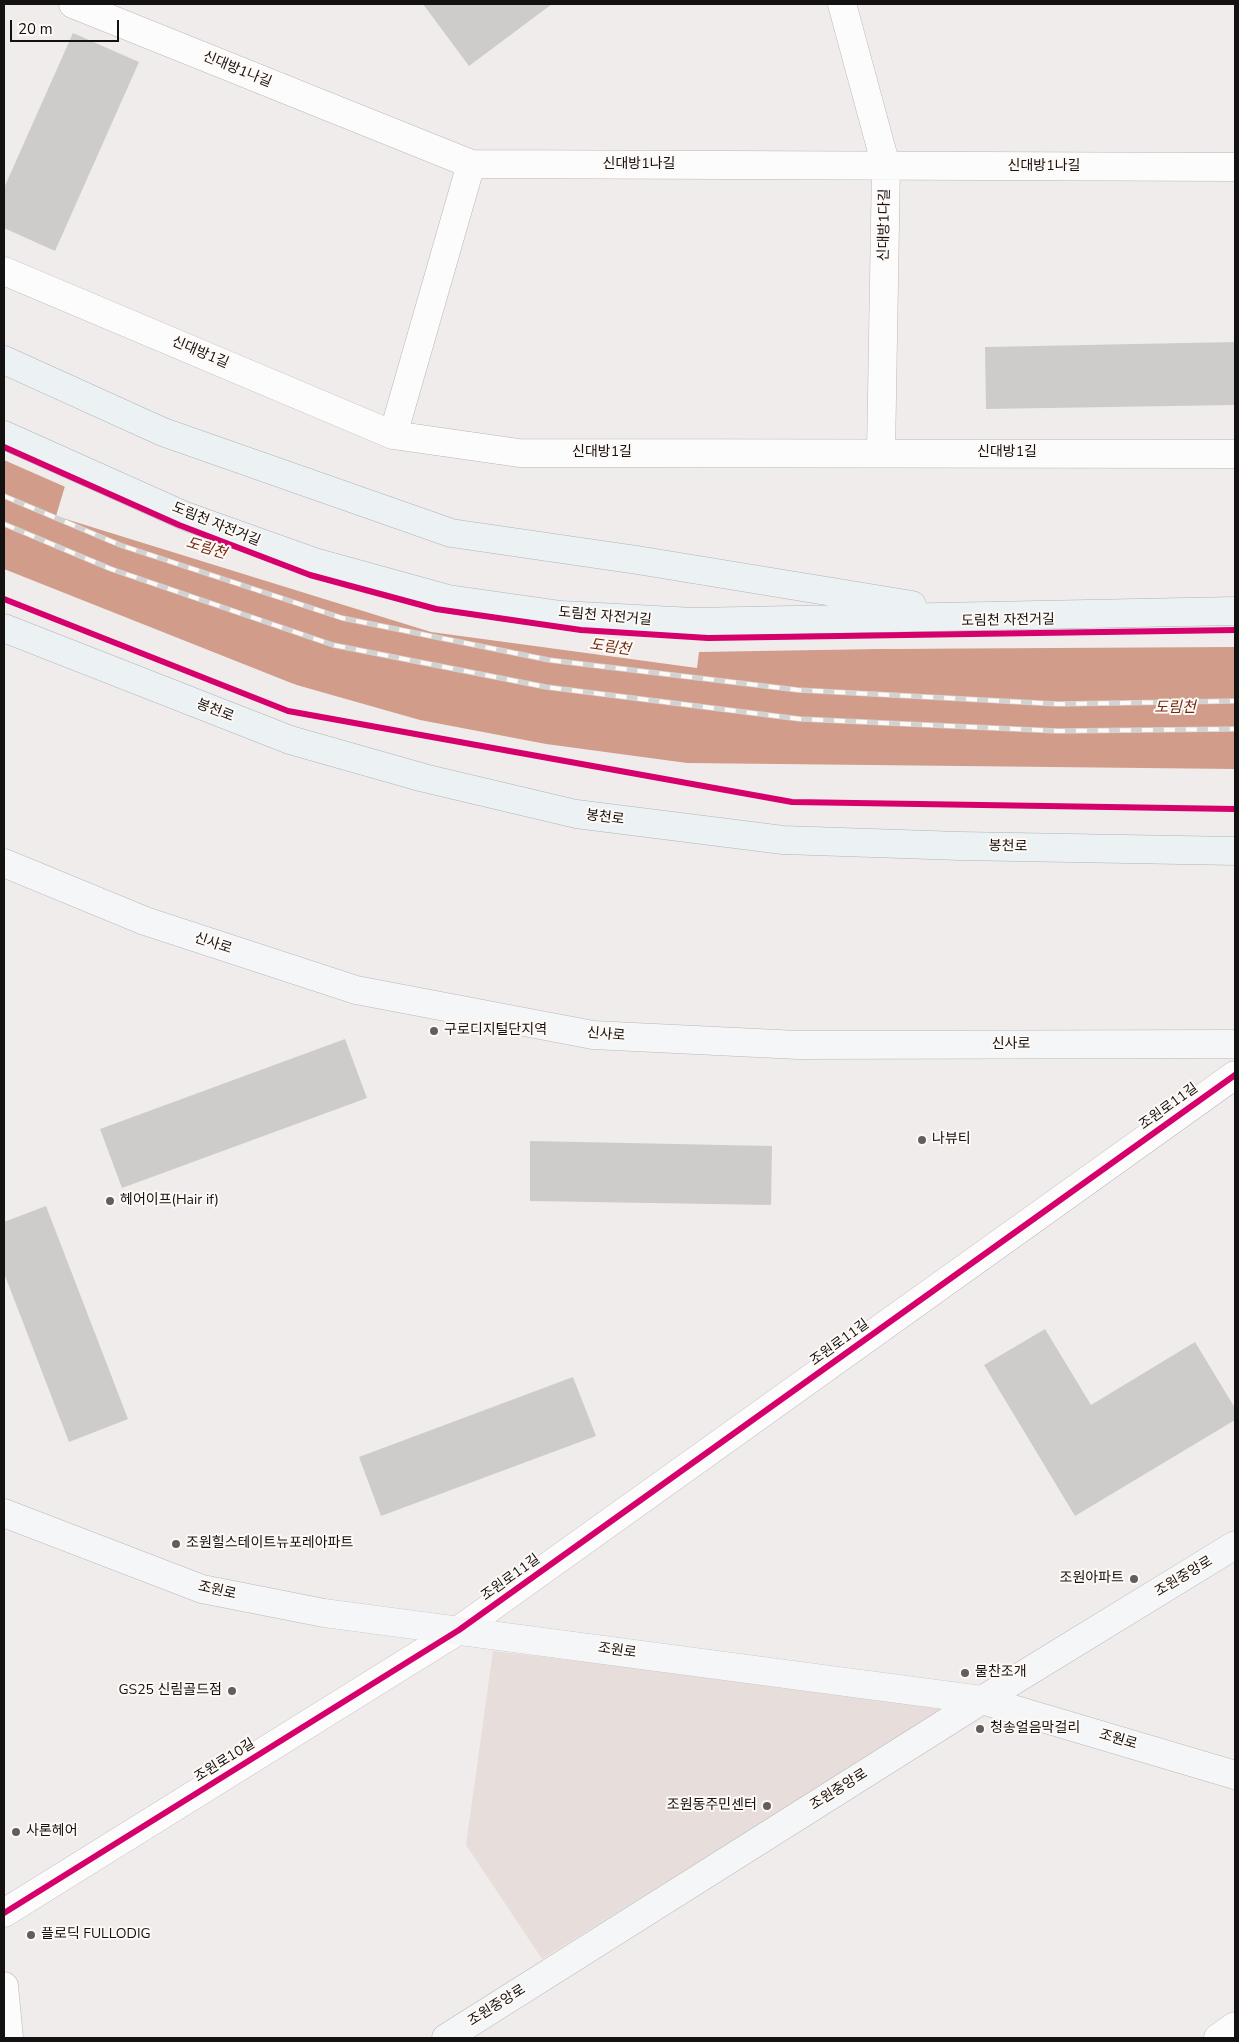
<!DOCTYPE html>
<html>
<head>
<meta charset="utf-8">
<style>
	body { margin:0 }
	#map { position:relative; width:1239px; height:2042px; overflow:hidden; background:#f0eceb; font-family:"Nunito Sans",sans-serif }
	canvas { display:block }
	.frame { position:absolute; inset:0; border:5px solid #141211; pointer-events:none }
	.scale { position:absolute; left:10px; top:20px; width:109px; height:22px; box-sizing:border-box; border:2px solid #141211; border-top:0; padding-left:6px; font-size:15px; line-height:18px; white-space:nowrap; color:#141211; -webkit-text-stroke:4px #fff9f6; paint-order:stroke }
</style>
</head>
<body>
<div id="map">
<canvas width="1239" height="2042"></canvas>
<div class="frame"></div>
<div class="scale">20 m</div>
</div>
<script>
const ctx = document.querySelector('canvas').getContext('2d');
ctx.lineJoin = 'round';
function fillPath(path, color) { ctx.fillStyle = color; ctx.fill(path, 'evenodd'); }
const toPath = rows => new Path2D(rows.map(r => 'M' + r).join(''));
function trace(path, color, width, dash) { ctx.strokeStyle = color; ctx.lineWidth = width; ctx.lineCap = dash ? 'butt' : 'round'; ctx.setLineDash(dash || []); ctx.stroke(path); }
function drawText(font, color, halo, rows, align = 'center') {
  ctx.font = font + ' "Nunito Sans","Noto Sans KR",sans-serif'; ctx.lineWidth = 4; ctx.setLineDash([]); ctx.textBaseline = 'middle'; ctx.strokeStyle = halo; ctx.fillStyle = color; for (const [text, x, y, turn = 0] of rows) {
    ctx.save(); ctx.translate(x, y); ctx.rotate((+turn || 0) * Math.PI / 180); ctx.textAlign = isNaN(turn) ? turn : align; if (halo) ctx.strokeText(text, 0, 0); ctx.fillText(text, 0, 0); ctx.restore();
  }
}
const built = toPath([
	[493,1651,952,1705,542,1959,466,1845]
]);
const water = toPath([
	[4,460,177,536,307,583,444,619,560,639,693,650,1235,647,1235,769,687,763,546,744,420,720,272,678,4,573]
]);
const pier = toPath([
	[4,458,178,534,307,581,444,617,560,637,693,648,1112,645,699,652,697,668,431,632,56,516,65,486],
	[4,569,319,694,271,681,140,634,4,576]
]);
const building = toPath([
	[423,4,552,4,469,66],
	[73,33,139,62,55,251,4,228,4,188],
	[1235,342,1235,405,986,409,985,347],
	[345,1039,367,1098,122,1188,100,1129],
	[530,1141,772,1146,771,1205,530,1201],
	[46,1206,128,1419,69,1442,4,1273,4,1222],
	[1045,1329,1091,1405,1195,1342,1235,1408,1235,1420,1075,1516,984,1365],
	[573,1377,596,1436,381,1516,359,1457]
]);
const street = toPath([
	[73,4,471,164,1235,167],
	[842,4,886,166,881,453],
	[4,271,393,435,519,453,1235,454],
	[393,435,471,164],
	[4,1913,459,1630,1235,1075],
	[4,1986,9,2038],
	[1218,2038,1235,2026]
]);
const secondary = toPath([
	[4,863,145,921,356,990,593,1035,798,1045,1235,1044],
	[4,1513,202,1589,324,1613,982,1700,1235,1775],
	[446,2038,982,1700,1235,1545]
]);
const primary = toPath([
	[4,360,163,432,451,533,637,560,912,605],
	[4,435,185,516,314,562,448,599,561,615,693,622,1235,611],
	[4,628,290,740,424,778,576,814,783,840,960,846,1235,851]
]);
const rail = toPath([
	[4,496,120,545,342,618,549,660,798,690,1058,704,1235,701],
	[4,524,111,569,333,645,546,687,800,719,1058,731,1235,729]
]);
const cycleway = toPath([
	[4,447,179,525,310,575,436,609,581,630,708,638,1235,630],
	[4,599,288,711,792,802,1235,809],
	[4,1913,459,1630,1235,1075]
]);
const markers = [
	[434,1031,5,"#615e5d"],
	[922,1140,5,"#615e5d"],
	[110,1201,5,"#615e5d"],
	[176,1544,5,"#615e5d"],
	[1134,1579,5,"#615e5d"],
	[965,1673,5,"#615e5d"],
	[232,1691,5,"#615e5d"],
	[980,1729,5,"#615e5d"],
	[767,1806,5,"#615e5d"],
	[16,1832,5,"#615e5d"],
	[31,1935,5,"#615e5d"]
];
const streetNames = [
	["신대방1나길",237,70,22],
	["신대방1나길",639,165],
	["신대방1나길",1044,167],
	["신대방1다길",885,225,-89],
	["신대방1길",200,353,23],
	["신대방1길",602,453],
	["신대방1길",1007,453],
	["도림천 자전거길",216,525,22],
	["도림천 자전거길",605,617,5],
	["도림천 자전거길",1008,621,-1],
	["봉천로",215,711,21],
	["봉천로",605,818,7],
	["봉천로",1008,847,1],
	["신사로",213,944,18],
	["신사로",606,1035,5],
	["신사로",1011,1045],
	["조원로11길",1169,1107,-36],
	["조원로11길",840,1343,-36],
	["조원중앙로",1184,1577,-31],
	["조원로11길",511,1578,-36],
	["조원로",217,1591,13],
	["조원로",617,1651,8],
	["조원로",1118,1740,16],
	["조원로10길",225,1761,-32],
	["조원중앙로",839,1790,-32],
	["조원중앙로",497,2006,-32]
];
const poiNames = [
	["구로디지털단지역",444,1031],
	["나뷰티",932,1140],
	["헤어이프(Hair if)",120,1201],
	["조원힐스테이트뉴포레아파트",186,1544],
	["조원아파트",1124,1579,"right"],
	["물찬조개",975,1673],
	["GS25 신림골드점",222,1691,"right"],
	["청송얼음막걸리",990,1729],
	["조원동주민센터",757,1806,"right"],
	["사론헤어",26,1832],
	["플로딕 FULLODIG",41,1935]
];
const waterNames = [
	["도림천",206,549,17],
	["도림천",610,648,8],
	["도림천",1175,708]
];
fillPath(built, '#e7dedb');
fillPath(water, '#d19c89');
fillPath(pier, '#f0eceb');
fillPath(building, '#cecccb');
trace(street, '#bbb8b7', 29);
trace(secondary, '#bbb8b7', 29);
trace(primary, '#acb5ba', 29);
trace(street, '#fdfcfc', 28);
trace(secondary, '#f4f6f8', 28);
trace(primary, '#ecf1f4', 28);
trace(rail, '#d3d2d2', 5.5);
trace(rail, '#fff9f6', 4, [11]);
trace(cycleway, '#d6006c', 6);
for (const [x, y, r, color] of markers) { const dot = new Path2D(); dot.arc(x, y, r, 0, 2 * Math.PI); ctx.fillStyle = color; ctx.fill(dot); trace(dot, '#fff9f6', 2); }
drawText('14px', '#141211', '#fff9f6', streetNames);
drawText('14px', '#141211', '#fff9f6', poiNames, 'left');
drawText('italic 15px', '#712b11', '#fff9f6', waterNames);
</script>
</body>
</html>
